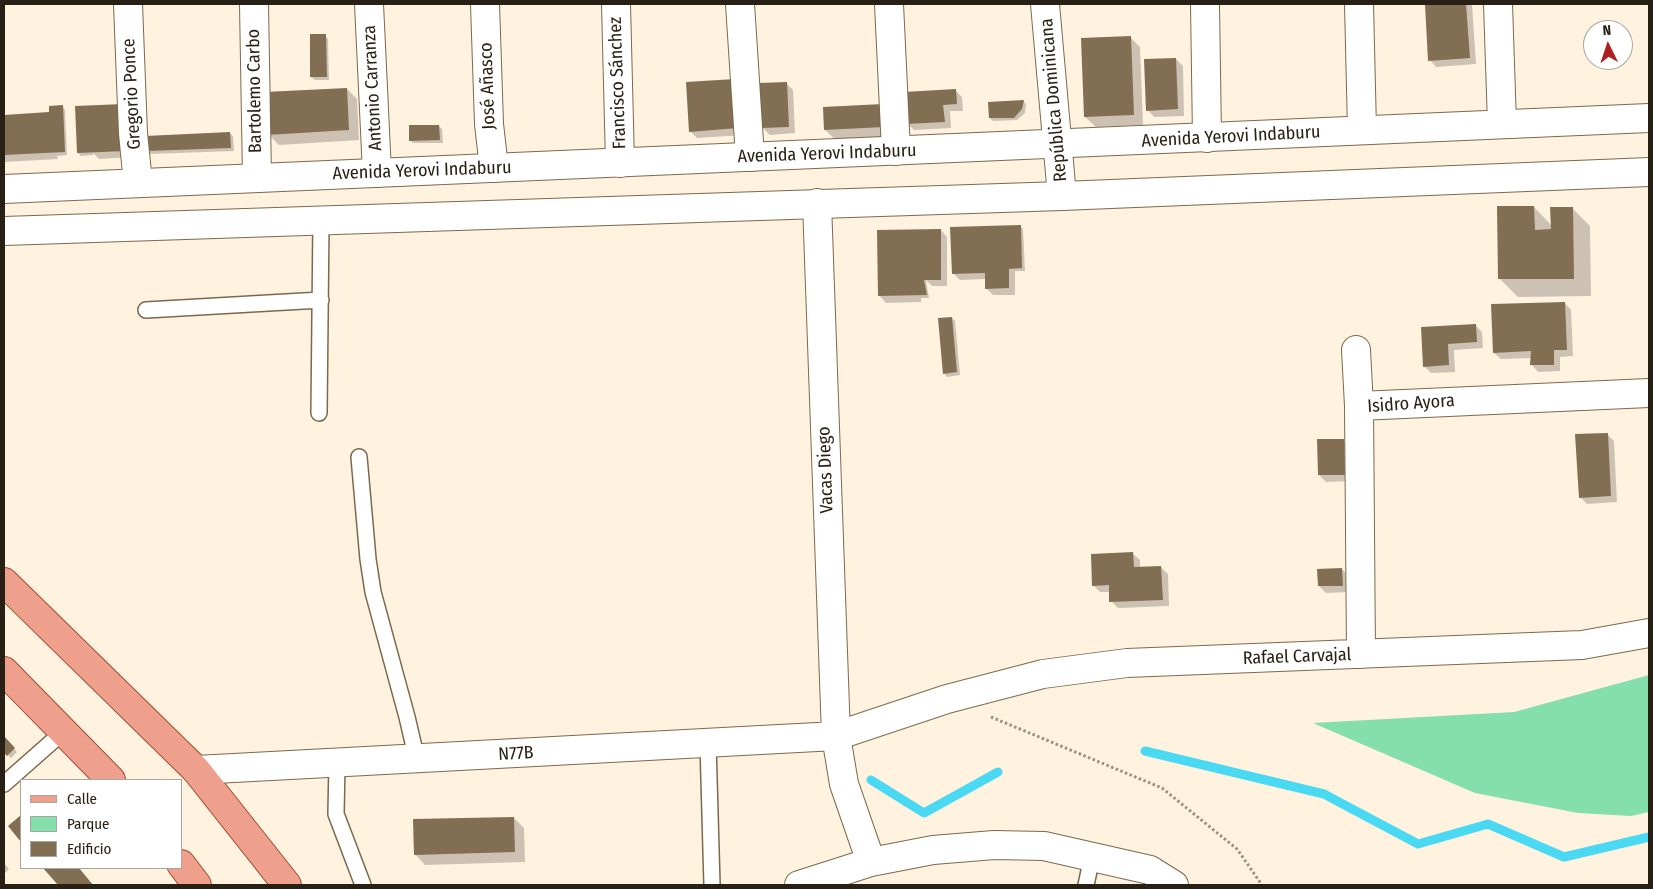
<!DOCTYPE html>
<html>
<head>
<meta charset="utf-8">
<style>
	body { margin:0 }
	#map { position:relative; width:1653px; height:889px; overflow:hidden; background:#fff2df; font-family:"Fira Sans Condensed",sans-serif }
	canvas { display:block }
	.frame { position:absolute; inset:0; border:5px solid #282015; pointer-events:none }
	.legend { position:absolute; left:20px; top:779px; width:162px; height:90px; box-sizing:border-box; background:#fff; border:1px solid #a9a6a1; margin:0; padding:6px 9px; list-style:none; font-size:15px; color:#282015 }
	.legend li { display:flex; align-items:center; gap:10px; height:25px }
	.legend b { width:25px; border:1px solid #a9a6a1 }
	.north { position:absolute; left:1583px; top:20px; width:50px; height:50px; box-sizing:border-box; background:#fff; border:1px solid #a9a6a1; border-radius:50%; rotate:356deg; font-size:14px; font-weight:700; line-height:20px; text-align:center; color:#282015 }
	.north::after { content:''; display:block; margin:auto; width:18px; height:22px; background:#b01f20; clip-path:polygon(50% 0,100% 100%,50% 72%,0 100%) }
</style>
</head>
<body>
<div id="map">
<canvas width="1653" height="889"></canvas>
<div class="frame"></div>
<ul class="legend">
<li><b style="height:6px;background:#efa08c"></b>Calle</li>
<li><b style="height:14px;background:#85dfaa"></b>Parque</li>
<li><b style="height:14px;background:#816e53"></b>Edificio</li>
</ul>
<div class="north">N</div>
</div>
<script>
const ctx = document.querySelector('canvas').getContext('2d');
ctx.lineJoin = 'round';
function fillPath(path, color) { ctx.fillStyle = color; ctx.fill(path, 'evenodd'); }
const toPath = rows => new Path2D(rows.map(r => 'M' + r).join(''));
function trace(path, color, width, dash) { ctx.strokeStyle = color; ctx.lineWidth = width; ctx.lineCap = dash ? 'butt' : 'round'; ctx.setLineDash(dash || []); ctx.stroke(path); }
function drawText(font, color, halo, rows, align = 'center') {
  ctx.font = font + ' "Fira Sans Condensed",sans-serif'; ctx.lineWidth = 4.5; ctx.setLineDash([]); ctx.textBaseline = 'middle'; ctx.strokeStyle = halo; ctx.fillStyle = color; for (const [text, x, y, turn = 0] of rows) {
    ctx.save(); ctx.translate(x, y); ctx.rotate((+turn || 0) * Math.PI / 180); ctx.textAlign = isNaN(turn) ? turn : align; if (halo) ctx.strokeText(text, 0, 0); ctx.fillText(text, 0, 0); ctx.restore();
  }
}
const green = toPath([
	[1649,675,1649,812,1631,816,1578,813,1475,793,1313,723,1514,712]
]);
const shadow = toPath([
	[1426,4,1472,4,1476,64,1436,67,1430,60],
	[325,36,328,39,329,80,315,80,311,77],
	[1130,37,1140,47,1143,125,1096,127,1085,117],
	[1176,59,1183,66,1184,116,1154,117,1148,110],
	[734,80,744,135,697,138,690,131],
	[786,83,793,90,795,133,770,135,763,128],
	[347,89,357,99,359,140,279,145,268,134],
	[955,90,962,97,963,111,950,111,951,128,914,130,907,123],
	[1023,101,1026,104,1025,113,1017,120,993,121,990,118],
	[882,105,897,140,839,143,825,130],
	[62,106,65,110,67,155,57,156,58,159,4,162,4,116,49,113],
	[130,112,132,157,99,159,93,153,93,155,81,156,78,153],
	[439,126,442,129,443,143,413,143,410,140],
	[230,133,233,136,234,151,150,154,147,151],
	[1534,207,1552,226,1572,208,1590,226,1591,296,1518,297,1500,279],
	[1020,226,1023,229,1025,271,1015,271,1015,295,993,295,986,288,986,279,960,280,953,273],
	[941,230,947,237,947,286,932,286,926,280,929,298,921,298,921,302,886,303,880,296],
	[1565,303,1571,310,1573,356,1560,357,1560,371,1538,372,1532,365,1532,358,1501,359,1494,353],
	[952,318,955,321,960,375,947,377,944,373],
	[1475,325,1482,332,1483,348,1454,350,1455,372,1431,373,1424,366,1422,329],
	[1607,434,1614,441,1617,502,1587,504,1580,497],
	[1343,440,1350,447,1351,481,1326,482,1319,475],
	[1133,554,1140,560,1140,568,1161,567,1168,574,1169,606,1118,608,1111,601,1110,592,1100,592,1093,585],
	[1342,569,1349,576,1349,592,1326,593,1319,586],
	[4,737,17,752,11,758,4,751],
	[514,818,524,828,525,862,425,865,415,854],
	[4,863,9,869,4,874],
	[45,868,78,868,93,885,59,885]
]);
const stream = toPath([
	[1145,751,1324,794,1418,844,1488,824,1564,857,1649,837],
	[871,780,924,813,998,772]
]);
const building = toPath([
	[1425,4,1466,4,1470,58,1428,61],
	[310,34,326,34,327,77,310,77],
	[1131,36,1134,115,1084,117,1081,38],
	[1176,58,1178,109,1146,111,1144,59],
	[735,79,738,128,689,132,686,82],
	[787,82,789,127,762,128,759,83],
	[347,88,349,130,267,135,265,92],
	[956,89,957,104,943,105,945,122,906,124,904,92],
	[1024,100,1022,109,1014,118,989,118,988,102],
	[124,104,126,151,77,153,75,106],
	[883,104,884,127,824,130,823,107],
	[63,105,65,152,4,155,4,115,49,112,49,106],
	[409,125,439,125,440,140,409,141],
	[230,132,231,148,146,151,145,136],
	[1497,206,1534,206,1535,230,1551,229,1550,207,1573,207,1574,279,1498,279],
	[1021,225,1022,268,1009,269,1009,288,985,289,985,273,952,274,950,227],
	[941,229,941,280,924,280,927,295,878,296,877,230],
	[1565,302,1567,350,1554,350,1554,365,1530,365,1531,351,1493,353,1491,304],
	[952,317,957,372,943,374,938,318],
	[1476,324,1477,342,1448,344,1449,365,1423,367,1421,327],
	[1608,433,1611,496,1579,498,1575,434],
	[1317,439,1344,439,1345,475,1318,475],
	[1133,552,1134,567,1161,566,1163,600,1109,602,1109,585,1092,586,1091,554],
	[1342,568,1343,586,1318,586,1317,569],
	[4,736,15,748,7,756,4,753],
	[21,815,21,842,8,826],
	[514,817,515,852,414,855,413,819],
	[43,868,79,868,93,885,58,885]
]);
const path = toPath([
	[991,717,1162,788,1237,849,1262,885]
]);
const lane = toPath([
	[146,310,321,300],
	[319,413,321,221],
	[359,457,368,559,373,592,407,717,417,760],
	[708,743,712,885],
	[337,763,336,814,363,885],
	[4,784,63,732],
	[1086,885,1092,857]
]);
const street = toPath([
	[128,4,133,133,138,183],
	[254,4,257,178],
	[369,4,377,173],
	[485,4,489,124,494,168],
	[616,4,620,163],
	[740,4,750,157],
	[889,4,896,151],
	[1045,4,1062,196],
	[1205,4,1207,138],
	[1359,4,1362,130],
	[1498,4,1502,124],
	[817,203,836,736,844,784,871,862],
	[1356,350,1359,406,1361,654],
	[1359,406,1649,393],
	[196,770,836,736,947,699,1043,674,1127,663,1582,645,1649,633],
	[799,885,871,862,933,850,994,845,1044,846,1150,870,1174,885]
]);
const secondary = toPath([
	[4,189,1649,118],
	[4,231,1062,196,1649,172]
]);
const primary = toPath([
	[4,582,196,770,287,885],
	[4,671,111,780],
	[181,864,197,885]
]);
const streetNames = [
	["Francisco Sánchez",618,83,-92],
	["José Añasco",488,86,-92],
	["Antonio Carranza",373,88,-93],
	["Bartolemo Carbo",255,91,-91],
	["Gregorio Ponce",132,94,-93],
	["República Dominicana",1054,100,-95],
	["Avenida Yerovi Indaburu",1231,137,-3],
	["Avenida Yerovi Indaburu",827,154,-2],
	["Avenida Yerovi Indaburu",422,171,-2],
	["Isidro Ayora",1411,404,-4],
	["Vacas Diego",826,470,-92],
	["Rafael Carvajal",1297,657,-2],
	["N77B",516,754,-3]
];
fillPath(green, '#85dfaa');
fillPath(shadow, '#0003');
trace(stream, '#49d9f2', 9);
fillPath(building, '#816e53');
trace(lane, '#7b694d', 18);
trace(street, '#7b694d', 30);
trace(secondary, '#7b694d', 30);
trace(primary, '#a24a31', 30);
trace(path, '#9b9081', 3, [2.5, 2.5]);
trace(lane, '#fff', 15);
trace(street, '#fff', 28);
trace(secondary, '#fff', 28);
trace(primary, '#efa08c', 28);
drawText('18px', '#282015', '#fff', streetNames);
</script>
</body>
</html>
